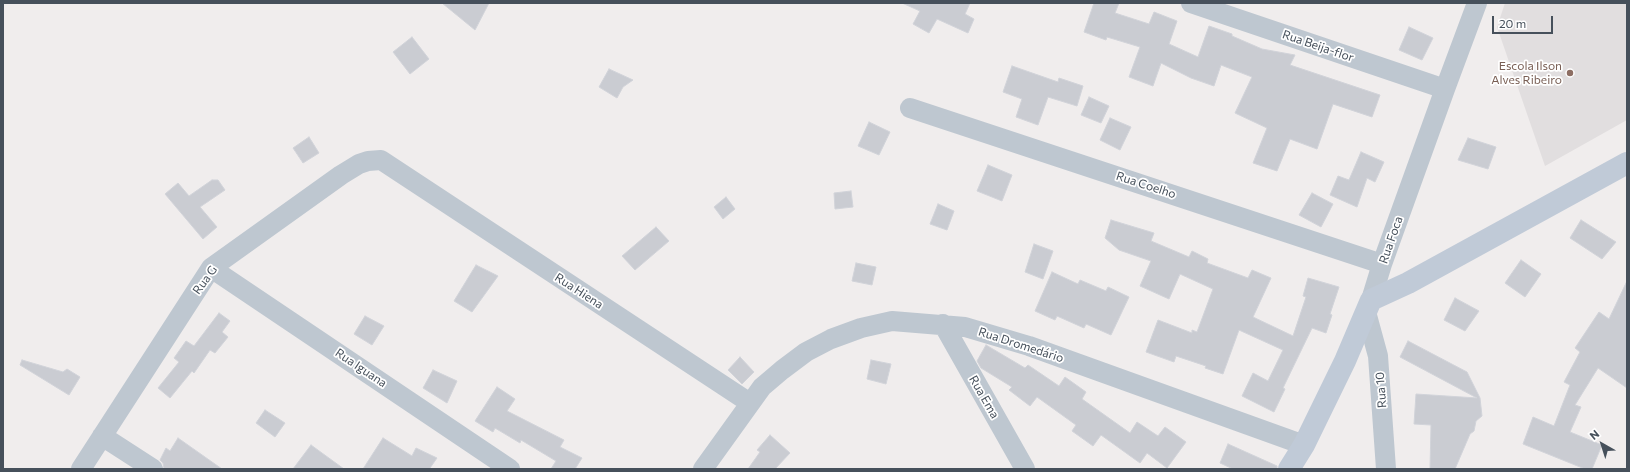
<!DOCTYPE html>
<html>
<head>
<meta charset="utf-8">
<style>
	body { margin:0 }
	#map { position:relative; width:1630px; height:472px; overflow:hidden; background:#f0eded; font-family:Commissioner,sans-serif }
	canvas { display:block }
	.frame { position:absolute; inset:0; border:4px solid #46505b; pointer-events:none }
	.north { position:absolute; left:1582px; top:424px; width:40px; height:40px; -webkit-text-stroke:3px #fff; paint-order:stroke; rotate:321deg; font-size:11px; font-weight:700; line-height:16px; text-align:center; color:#46505b }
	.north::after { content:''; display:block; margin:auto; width:14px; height:18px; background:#46505b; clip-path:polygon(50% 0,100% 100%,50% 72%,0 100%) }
	.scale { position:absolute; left:1492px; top:16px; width:61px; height:18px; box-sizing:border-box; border:2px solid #46505b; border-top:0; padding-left:5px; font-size:12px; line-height:14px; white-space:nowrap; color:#46505b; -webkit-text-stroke:3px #fff; paint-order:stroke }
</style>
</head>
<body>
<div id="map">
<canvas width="1630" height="472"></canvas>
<div class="frame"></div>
<div class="north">N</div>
<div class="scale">20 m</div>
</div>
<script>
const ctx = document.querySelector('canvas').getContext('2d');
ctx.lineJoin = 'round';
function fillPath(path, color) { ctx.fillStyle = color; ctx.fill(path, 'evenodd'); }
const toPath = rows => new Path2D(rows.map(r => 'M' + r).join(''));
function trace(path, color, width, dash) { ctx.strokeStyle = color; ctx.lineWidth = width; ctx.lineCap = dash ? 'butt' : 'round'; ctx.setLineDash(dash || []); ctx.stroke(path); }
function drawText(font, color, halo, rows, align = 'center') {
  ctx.font = font + ' Commissioner,sans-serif'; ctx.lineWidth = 3.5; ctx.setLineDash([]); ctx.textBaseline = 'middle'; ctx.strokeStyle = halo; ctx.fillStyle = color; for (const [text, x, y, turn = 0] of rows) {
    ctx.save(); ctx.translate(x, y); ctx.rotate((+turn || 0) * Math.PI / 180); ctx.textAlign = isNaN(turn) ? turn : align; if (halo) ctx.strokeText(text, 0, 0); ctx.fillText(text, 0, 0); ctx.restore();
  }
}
const education = toPath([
	[1505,3,1627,3,1627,120,1545,166,1497,27]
]);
const building = toPath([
	[442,3,489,3,475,30,442,3],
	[902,3,970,3,965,14,974,19,968,33,937,19,929,33,913,24,920,11,902,3],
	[1094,3,1119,3,1115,13,1149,24,1154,12,1177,21,1169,44,1198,57,1209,26,1232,34,1232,36,1262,49,1295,55,1290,65,1380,95,1372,117,1333,104,1317,149,1290,139,1277,171,1253,163,1267,128,1235,113,1252,77,1221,65,1214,86,1191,78,1161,63,1153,86,1129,77,1140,47,1107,37,1106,40,1084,32,1094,3],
	[1409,27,1433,38,1422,60,1399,50,1409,27],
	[412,37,429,59,410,74,393,52,412,37],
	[1012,66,1058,82,1059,78,1083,86,1077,106,1048,97,1038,125,1016,117,1022,99,1003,92,1012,66],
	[609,69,633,80,623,87,617,98,599,87,609,69],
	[1089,97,1109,106,1101,123,1081,115,1089,97],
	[1110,118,1131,127,1120,150,1100,140,1110,118],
	[869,122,890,132,879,155,858,146,869,122],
	[309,137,319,153,303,163,293,148,309,137],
	[1468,138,1496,147,1488,169,1458,160,1468,138],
	[1361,152,1384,162,1375,182,1367,178,1357,207,1330,195,1338,176,1349,180,1361,152],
	[988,165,1012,175,1002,201,977,191,988,165],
	[212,180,218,180,225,190,200,207,217,227,203,239,165,194,178,183,189,196,212,180],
	[851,191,853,207,835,209,834,193,851,191],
	[1312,193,1333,204,1321,227,1299,215,1312,193],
	[726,197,735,209,723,219,714,207,726,197],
	[938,204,954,211,947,230,930,224,938,204],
	[1111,220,1154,233,1151,241,1189,257,1192,251,1208,259,1207,263,1248,278,1252,270,1271,278,1253,317,1293,336,1306,297,1303,296,1308,278,1339,287,1330,314,1332,315,1326,333,1312,328,1283,388,1285,389,1274,412,1242,396,1253,373,1268,381,1283,350,1239,330,1223,374,1205,368,1206,366,1176,356,1174,362,1146,352,1158,320,1192,333,1192,330,1197,332,1213,289,1180,274,1169,299,1140,286,1151,261,1119,250,1105,238,1111,220],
	[1581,220,1616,242,1602,259,1570,238,1581,220],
	[656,227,669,241,635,270,622,256,656,227],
	[1034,244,1053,251,1043,279,1025,272,1034,244],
	[1521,260,1541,274,1525,297,1505,283,1521,260],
	[856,263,876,267,872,285,852,281,856,263],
	[476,265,498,276,472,312,454,301,476,265],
	[1052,272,1078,284,1080,280,1106,291,1108,287,1129,297,1111,335,1086,324,1084,328,1057,316,1055,320,1035,311,1052,272],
	[1627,281,1627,388,1598,368,1575,405,1581,407,1570,432,1602,445,1592,469,1585,469,1523,444,1533,417,1554,426,1570,385,1564,382,1580,352,1575,348,1599,312,1609,319,1627,281],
	[1455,298,1479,311,1465,331,1444,320,1455,298],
	[219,313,230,321,222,332,228,337,215,353,210,350,194,373,192,371,170,398,158,388,179,362,174,358,186,341,194,346,219,313],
	[365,316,384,326,372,345,354,334,365,316],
	[1408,341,1467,372,1480,398,1482,416,1476,421,1474,431,1470,434,1455,469,1430,469,1431,425,1414,424,1416,394,1477,398,1400,357,1408,341],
	[986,345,1025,368,1028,365,1059,386,1065,377,1086,392,1082,399,1130,433,1137,422,1158,436,1165,427,1186,442,1167,468,1147,453,1140,463,1101,435,1093,446,1072,431,1076,425,1037,397,1030,406,1009,390,1012,387,981,368,977,361,986,345],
	[740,357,754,372,742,384,728,370,740,357],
	[22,360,63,372,67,369,80,377,69,395,20,365,22,360],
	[871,360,891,364,886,384,867,379,871,360],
	[433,370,457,381,447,403,423,388,433,370],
	[497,387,515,399,507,411,564,440,560,447,582,458,575,469,551,469,556,461,521,440,520,443,495,428,493,432,475,421,497,387],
	[265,410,285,423,275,437,256,423,265,410],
	[770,435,790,453,775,469,748,469,760,452,757,450,770,435],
	[178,438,222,469,164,469,163,463,160,460,166,448,170,451,178,438],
	[383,438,412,456,416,448,437,458,430,468,431,469,363,469,383,438],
	[1228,444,1277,466,1277,469,1233,469,1220,463,1228,444],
	[311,445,344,469,293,469,311,445]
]);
const street = toPath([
	[1191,3,1445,89],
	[910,108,1382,264],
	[211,268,510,469],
	[1371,300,1382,264,1445,89,1477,3],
	[1366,312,1378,356,1386,469],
	[943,324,1025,469],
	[102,436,153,469],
	[81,469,211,268,341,175,359,164,368,161,381,160,750,403],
	[703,469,762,387,782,370,806,352,831,339,861,328,892,321,965,327,1029,346,1304,445]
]);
const secondary = toPath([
	[1289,469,1304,445,1345,361,1371,300,1408,283,1627,163]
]);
const markers = [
	[1570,73,4,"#8d6e63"]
];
const streetNames = [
	["Rua Beija-flor",1318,46,19],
	["Rua Coelho",1146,185,18],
	["Rua Foca",1391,240,-71],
	["Rua G",205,280,-54],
	["Rua Hiena",579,291,33],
	["Rua Dromedário",1021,345,18],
	["Rua Iguana",361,368,34],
	["Rua 10",1381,390,-94],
	["Rua Ema",984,397,60]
];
const educationNames = [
	["Escola Ilson",1562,66],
	["Alves Ribeiro",1562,80]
];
fillPath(education, '#e1dedf');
fillPath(building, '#caccd2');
trace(building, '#d1d3d9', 1);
trace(street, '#bec7d0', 20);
trace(secondary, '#c0cad7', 22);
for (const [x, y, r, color] of markers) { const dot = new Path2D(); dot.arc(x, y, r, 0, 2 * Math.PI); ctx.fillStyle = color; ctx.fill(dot); trace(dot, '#fff', 1.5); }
drawText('12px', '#46505b', '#fff', streetNames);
drawText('12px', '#785e54', '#fff', educationNames, 'right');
</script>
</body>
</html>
